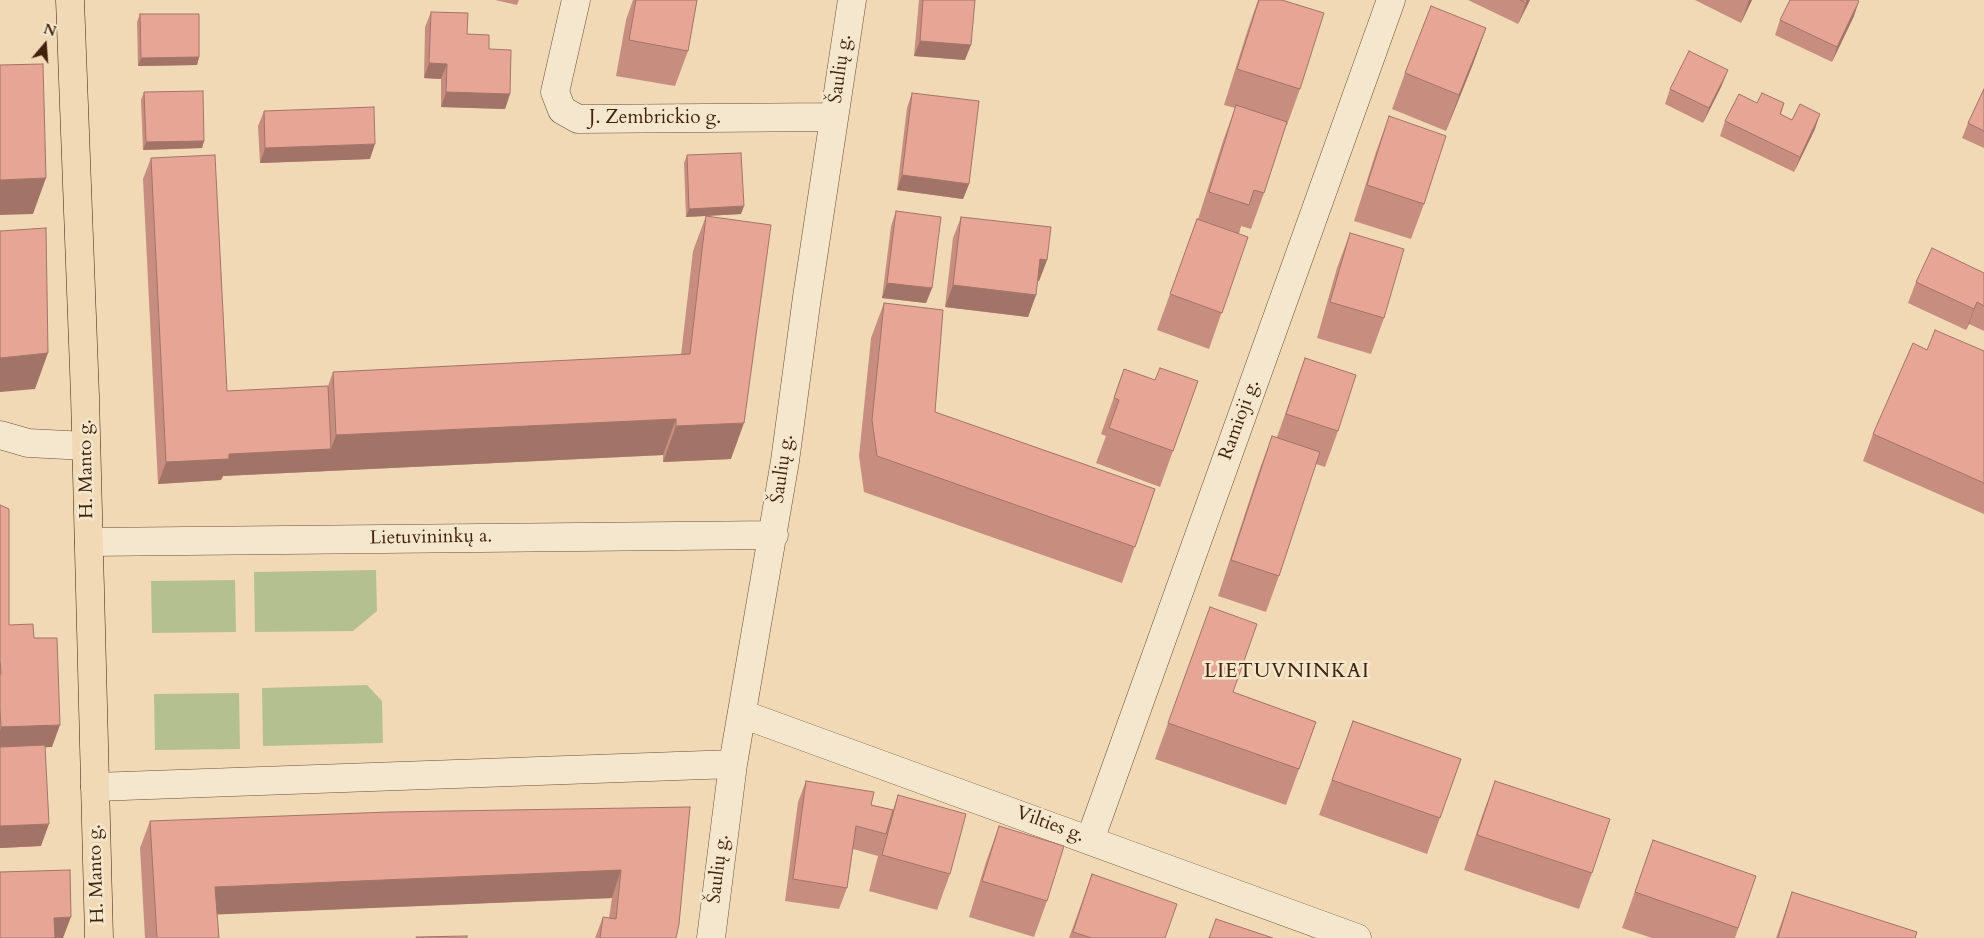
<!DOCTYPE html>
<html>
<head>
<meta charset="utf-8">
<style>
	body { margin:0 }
	#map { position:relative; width:1984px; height:938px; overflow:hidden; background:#f0d9b4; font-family:Cardo,serif }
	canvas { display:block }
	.north { position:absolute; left:20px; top:20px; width:50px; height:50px; -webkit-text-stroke:4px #f5e6ce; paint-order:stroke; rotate:18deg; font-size:14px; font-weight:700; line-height:20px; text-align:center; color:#40220b }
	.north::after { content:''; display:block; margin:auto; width:18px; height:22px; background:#40220b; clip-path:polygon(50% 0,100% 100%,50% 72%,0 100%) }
</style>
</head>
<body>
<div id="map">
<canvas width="1984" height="938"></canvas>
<div class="north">N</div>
</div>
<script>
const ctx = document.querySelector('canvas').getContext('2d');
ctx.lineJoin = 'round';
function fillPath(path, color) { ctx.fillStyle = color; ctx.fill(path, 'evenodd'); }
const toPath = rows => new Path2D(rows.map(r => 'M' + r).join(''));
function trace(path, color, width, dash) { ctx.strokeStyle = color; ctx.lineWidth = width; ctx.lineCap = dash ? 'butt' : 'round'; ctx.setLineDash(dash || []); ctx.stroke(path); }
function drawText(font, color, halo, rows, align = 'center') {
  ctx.font = font + ' Cardo,serif'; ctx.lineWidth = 5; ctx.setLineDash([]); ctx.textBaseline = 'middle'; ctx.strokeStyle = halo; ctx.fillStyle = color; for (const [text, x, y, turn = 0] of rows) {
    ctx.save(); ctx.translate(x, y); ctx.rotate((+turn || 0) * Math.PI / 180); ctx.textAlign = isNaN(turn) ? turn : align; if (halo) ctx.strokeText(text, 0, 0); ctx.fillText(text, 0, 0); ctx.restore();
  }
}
const green = toPath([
	[376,570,377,611,353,631,255,632,254,572],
	[235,580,236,632,152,633,151,581],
	[367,685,382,701,383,743,263,746,262,688],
	[239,693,240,749,155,750,154,694]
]);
const minor = toPath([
	[576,0,555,92,562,110,578,119,834,117],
	[0,435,28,443,86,446],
	[89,542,774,535],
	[742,714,1357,938],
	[95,787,733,764],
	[1090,840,1391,0],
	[711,938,733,764,785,461,807,297,852,0]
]);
const major = toPath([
	[70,0,85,396,99,938]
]);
const wall = toPath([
	[495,0,519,0,517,5],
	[633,0,697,0,688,51,675,86,616,76,626,20],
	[919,0,975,0,965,60,914,56],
	[1258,0,1300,89,1287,125,1286,125,1264,193,1251,229,1241,226,1239,234,1248,237,1209,349,1157,330,1197,219,1198,219,1223,141,1235,108,1224,105,1248,29],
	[1468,0,1530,0,1518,24],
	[1695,0,1752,0,1741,23],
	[431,12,467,34,489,49,510,94,505,109,441,107,441,79,424,78,425,27],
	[140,14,199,57,197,65,138,66,137,22],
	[1854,16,1832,62,1775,35,1780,20],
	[1486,28,1473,64,1446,131,1392,109,1405,73],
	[1722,85,1703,123,1665,104,1670,89],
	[1984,89,1984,148,1962,138,1968,123],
	[144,92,204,141,202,148,143,150,141,100],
	[912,93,969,184,963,199,897,190,907,108],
	[1757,103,1784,103,1781,114,1792,120,1815,129,1794,172,1720,136,1725,121],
	[264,111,370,159,260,163,258,126],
	[1389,116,1424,204,1411,239,1354,221,1376,152],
	[687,155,741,214,686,217,684,163],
	[151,158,227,391,328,386,333,372,681,355,693,251,706,216,731,459,663,462,663,455,223,476,221,480,158,484,143,179],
	[896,211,932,288,926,303,882,298,891,226],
	[961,217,1047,260,1039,281,1037,281,1036,295,1028,317,945,307,953,238],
	[1350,233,1384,318,1371,354,1317,338,1337,268],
	[1984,273,1984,331,1969,324,1966,330,1908,303,1916,282],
	[884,303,935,412,1155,489,1122,583,864,492,859,456,871,338],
	[1927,350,1984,351,1984,514,1863,461,1873,434],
	[1305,358,1338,431,1325,467,1316,464,1279,576,1266,612,1218,596,1259,471,1272,436,1277,437],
	[1124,369,1155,380,1198,381,1160,487,1096,463,1106,436,1101,434],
	[0,505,9,625,34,638,52,747,45,747,41,846,0,848],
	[1210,607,1233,692,1316,722,1286,805,1155,759],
	[1353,721,1461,759,1427,854,1319,815],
	[806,781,871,805,893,810,898,795,950,874,937,910,869,891,878,856,853,849,847,888,839,909,785,901,798,802],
	[1495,781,1592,873,1579,909,1464,870,1482,816],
	[690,807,676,938,595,938,603,917,609,918,612,898,217,914,219,938,145,938,140,848,150,821],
	[999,826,1047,901,1034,937,969,917,986,862],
	[1653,840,1756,876,1735,938,1652,938,1622,928],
	[1092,874,1165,938,1069,938],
	[1792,892,1915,938,1776,938]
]);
const shadedWall = toPath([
	[1527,0,1530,0,1518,24,1526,3],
	[1749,0,1752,0,1741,23],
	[1859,1,1854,16,1832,62,1837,47],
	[1486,28,1473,64,1446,131,1459,95],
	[920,41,971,45,965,60,914,56],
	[199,57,197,65,138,66,141,58],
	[429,63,447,64,441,79,424,78],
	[1728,70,1722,85,1703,123,1709,108],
	[446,92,510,94,505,109,441,107],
	[1820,114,1815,129,1794,172,1800,157],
	[204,141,202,148,143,150,146,142],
	[375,144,370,159,260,163,265,148],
	[902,175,969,184,963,199,897,190],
	[46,178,33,214,0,215,0,180],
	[744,206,741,214,686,217,689,209],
	[1040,259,1047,260,1039,281,1032,281],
	[887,283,932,288,926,303,882,298],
	[953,285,1036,295,1028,317,945,307],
	[1977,302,1969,324,1966,330,1974,309],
	[48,353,35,389,0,392,0,358],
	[676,419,663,455,223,476,221,480,158,484,166,462,229,454,331,449,336,435],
	[744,423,731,459,663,462,676,426],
	[60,725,52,747,0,749,0,731,1,727],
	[49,824,41,846,0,848,0,826],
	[621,870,612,898,205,915,215,887],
	[71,917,63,938,47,938,54,918]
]);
const building = toPath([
	[636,0,697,0,688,51,629,40,636,0],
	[923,0,975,0,971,45,920,41,923,0],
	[1259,0,1282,0,1324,13,1300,89,1237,69,1259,0],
	[1520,0,1527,0,1526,3,1520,0],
	[1790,0,1857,0,1859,1,1837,47,1780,20,1790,0],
	[1431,6,1486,28,1459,95,1405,73,1431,6],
	[431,12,468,13,467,34,489,35,489,49,511,50,510,94,446,92,447,64,429,63,431,12],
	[140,14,199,14,199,57,141,58,140,14],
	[1689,51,1728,70,1709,108,1670,89,1689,51],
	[43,64,46,178,0,180,0,65,43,64],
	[1984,89,1984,131,1968,123,1984,89],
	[203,91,204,141,146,142,144,92,203,91],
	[912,93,979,101,969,184,902,175,912,93],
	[1762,93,1784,103,1780,114,1792,120,1800,104,1820,114,1800,157,1725,121,1739,94,1757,103,1762,93],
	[1236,105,1287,122,1264,193,1254,190,1249,205,1209,192,1236,105],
	[374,107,375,144,265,148,264,111,374,107],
	[1389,116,1446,136,1424,204,1367,185,1389,116],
	[741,153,744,206,689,209,687,155,741,153],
	[215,155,227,391,328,386,331,449,229,454,229,459,166,462,151,158,215,155],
	[896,211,941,217,932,288,887,283,896,211],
	[706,216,771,225,744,423,676,426,676,419,336,435,333,372,690,354,706,216],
	[961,217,1051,227,1047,260,1040,259,1036,295,953,285,961,217],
	[1197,219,1248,237,1222,313,1170,294,1197,219],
	[46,228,48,353,0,358,0,231,46,228],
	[1350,233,1404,249,1384,318,1330,302,1350,233],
	[1932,248,1984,273,1984,306,1977,302,1974,309,1916,282,1932,248],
	[884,303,943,310,935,412,1155,489,1135,547,877,456,872,420,884,303],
	[1935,330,1984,351,1984,483,1873,434,1913,343,1927,350,1935,330],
	[1305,358,1356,375,1338,431,1286,414,1305,358],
	[1160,368,1198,381,1173,451,1109,428,1119,400,1114,398,1124,369,1155,380,1160,368],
	[1272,436,1320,452,1279,576,1231,560,1272,436],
	[0,505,9,509,9,625,33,624,34,638,57,638,60,725,1,727,0,709,0,674,1,674,0,660,0,505],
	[1210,607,1257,624,1233,692,1316,722,1299,769,1168,723,1210,607],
	[1353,721,1461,759,1440,818,1332,780,1353,721],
	[45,745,49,824,0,826,0,747,45,745],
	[806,781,874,792,871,805,893,810,886,834,856,826,847,888,793,879,806,781],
	[1495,781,1610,819,1592,873,1477,835,1495,781],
	[898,795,966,814,950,874,882,855,898,795],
	[690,807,679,924,676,938,600,938,603,917,616,919,621,870,215,887,219,938,157,938,150,821,389,812,690,807],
	[999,826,1064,846,1047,901,982,881,999,826],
	[1653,840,1756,876,1738,928,1635,892,1653,840],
	[70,870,71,917,54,918,55,938,0,938,0,872,70,870],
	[1092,874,1177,904,1165,938,1092,938,1073,932,1092,874],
	[1792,892,1917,932,1915,938,1778,938,1792,892],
	[1216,919,1273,938,1209,938,1216,919],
	[467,936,467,938,416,938,416,937,467,936]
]);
const streetNames = [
	["Šaulių g.",841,69,-82],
	["J. Zembrickio g.",655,119],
	["Ramioji g.",1240,420,-70],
	["H. Manto g.",87,469,-91],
	["Šaulių g.",783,469,-82],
	["Lietuvininkų a.",431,538,-1],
	["Vilties g.",1050,825,20],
	["Šaulių g.",719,869,-83],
	["H. Manto g.",97,874,-92]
];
const neighbourhoodNames = [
	["LIETUVNINKAI",1287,672]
];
fillPath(green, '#b5c090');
trace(minor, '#6c5035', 29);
trace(major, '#40220b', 29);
trace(minor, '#f5e6ce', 28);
trace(major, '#f0d9b4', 28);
fillPath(wall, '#c78e80');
fillPath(shadedWall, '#a27468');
fillPath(building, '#e7a595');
trace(building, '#a27468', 1);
drawText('19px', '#40220b', '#f5e6ce', streetNames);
ctx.letterSpacing = '1px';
drawText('20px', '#40220b', '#f5e6ce', neighbourhoodNames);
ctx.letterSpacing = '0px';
</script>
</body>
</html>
